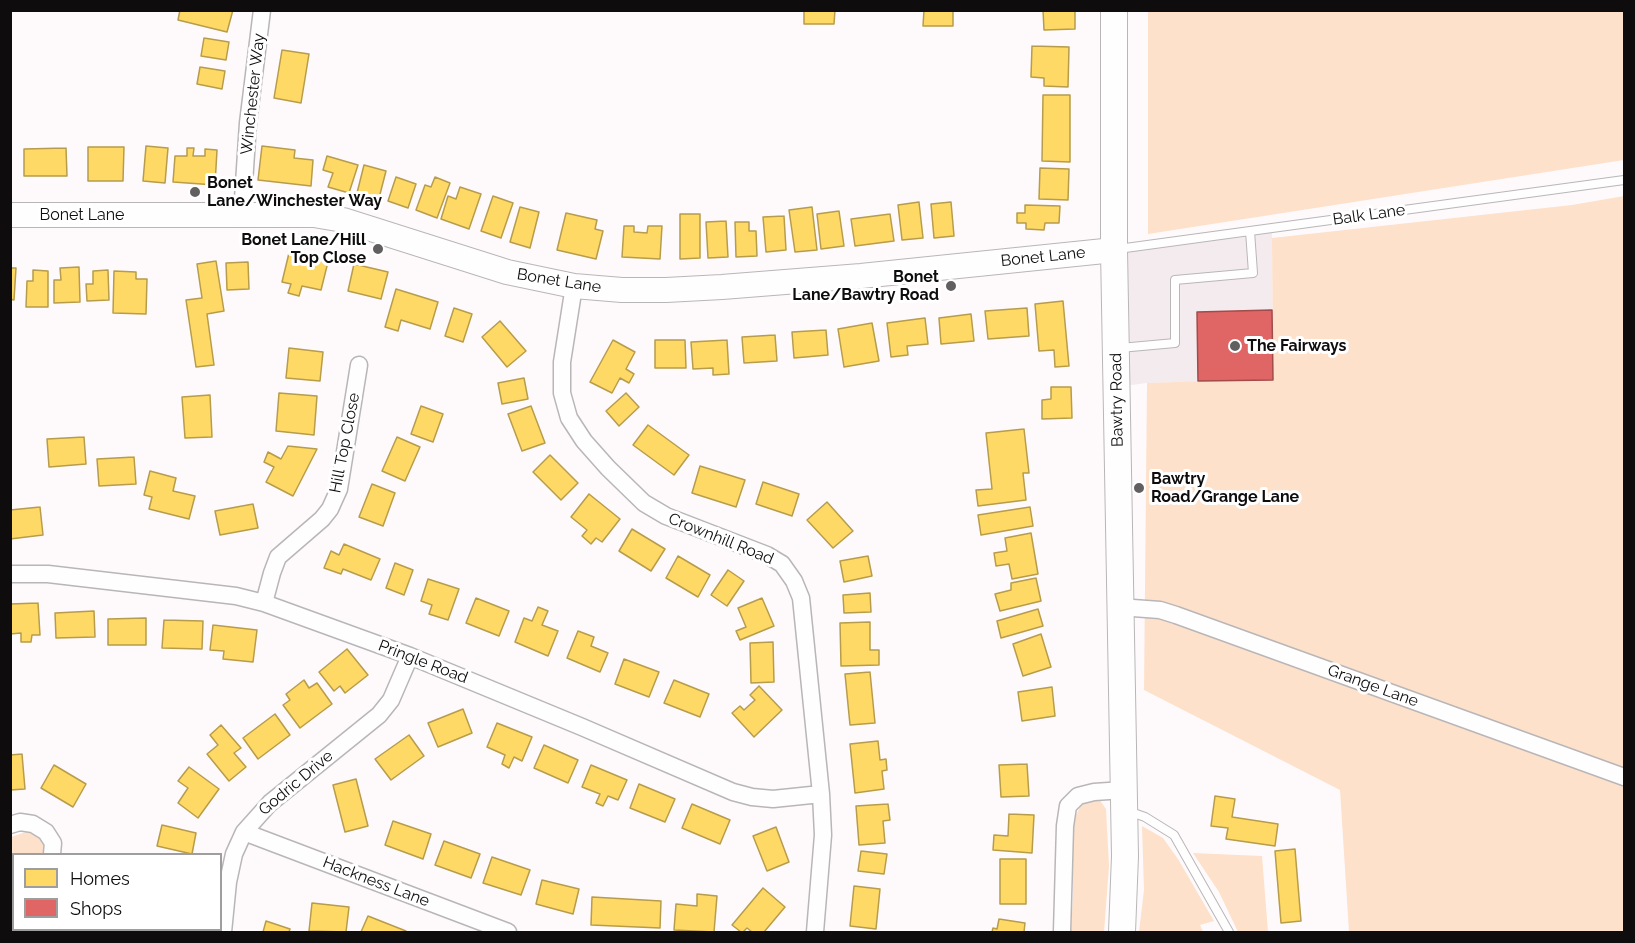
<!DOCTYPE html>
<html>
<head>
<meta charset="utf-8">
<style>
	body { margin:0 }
	#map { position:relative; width:1635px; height:943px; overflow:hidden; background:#fefafc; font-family:Raleway,sans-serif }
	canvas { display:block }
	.frame { position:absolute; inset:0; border:12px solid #0e0c0c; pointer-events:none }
	.legend { position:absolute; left:12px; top:853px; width:210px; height:78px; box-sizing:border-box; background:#fff; border:2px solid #9f9e9e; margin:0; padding:8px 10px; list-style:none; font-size:18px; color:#0e0c0c }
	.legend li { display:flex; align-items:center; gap:12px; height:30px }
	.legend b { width:30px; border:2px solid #9f9e9e }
</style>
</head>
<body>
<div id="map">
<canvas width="1635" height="943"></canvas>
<div class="frame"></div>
<ul class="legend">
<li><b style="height:16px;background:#ffd966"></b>Homes</li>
<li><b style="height:16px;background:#e06666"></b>Shops</li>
</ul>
</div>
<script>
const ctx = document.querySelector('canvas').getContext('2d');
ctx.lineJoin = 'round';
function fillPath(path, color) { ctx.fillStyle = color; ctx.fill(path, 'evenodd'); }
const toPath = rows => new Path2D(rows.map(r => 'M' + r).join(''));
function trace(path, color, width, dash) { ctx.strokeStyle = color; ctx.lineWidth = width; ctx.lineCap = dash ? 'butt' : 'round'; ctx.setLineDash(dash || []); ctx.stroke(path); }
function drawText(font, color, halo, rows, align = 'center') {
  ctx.font = font + ' Raleway,sans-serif'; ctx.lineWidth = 6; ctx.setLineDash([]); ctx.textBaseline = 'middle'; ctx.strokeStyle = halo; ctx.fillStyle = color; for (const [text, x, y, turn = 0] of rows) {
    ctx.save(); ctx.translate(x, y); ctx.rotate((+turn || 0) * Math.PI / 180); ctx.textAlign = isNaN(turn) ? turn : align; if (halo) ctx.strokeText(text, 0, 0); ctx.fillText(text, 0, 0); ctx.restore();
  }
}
const built = toPath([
	[1272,228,1273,380,1147,383,1116,387,1114,250]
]);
const green = toPath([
	[1148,11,1624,11,1624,160,1148,234],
	[1624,196,1624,932,1349,932,1340,790,1144,690,1147,383,1273,379,1272,238,1572,205],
	[1089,798,1099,799,1106,809,1109,866,1104,932,1071,932,1073,894,1073,821,1080,807],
	[1142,826,1163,838,1178,859,1214,921,1200,925,1203,932,1139,932,1144,890],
	[26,832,32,832,40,836,44,844,45,852,44,854,14,854,13,884,11,885,11,837],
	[1193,853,1262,856,1268,932,1238,932,1219,892]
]);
const homes = toPath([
	[180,10,233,10,227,32,178,20,180,10],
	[804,10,835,10,834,24,804,24,804,10],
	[924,10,953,10,953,26,923,26,924,10],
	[1043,10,1075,10,1075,29,1044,30,1043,10],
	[204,38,229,42,226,60,201,56,204,38],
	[1032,46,1069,47,1068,87,1044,86,1044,78,1031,77,1032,46],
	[282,50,309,54,301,103,274,98,282,50],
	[200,67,225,71,222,89,197,84,200,67],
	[1043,95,1070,95,1070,162,1042,161,1043,95],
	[146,146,168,148,165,183,143,181,146,146],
	[262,146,295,150,294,158,313,160,311,186,258,180,262,146],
	[88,147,124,147,123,181,88,181,88,147],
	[66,148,67,176,24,176,24,149,66,148],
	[187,148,194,148,193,156,205,156,205,149,217,150,215,185,173,182,175,156,187,156,187,148],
	[327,156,358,165,349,193,328,187,333,173,323,170,327,156],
	[364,165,386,171,378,202,356,197,364,165],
	[1040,168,1069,169,1068,200,1039,199,1040,168],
	[396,177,416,184,408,208,388,201,396,177],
	[435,177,450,183,437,218,416,210,425,185,431,187,435,177],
	[460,187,481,194,469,229,441,219,448,196,456,199,460,187],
	[493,196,513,203,501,238,481,231,493,196],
	[919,202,923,238,902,240,898,205,919,202],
	[951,202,954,236,934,238,931,204,951,202],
	[1025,205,1060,206,1059,223,1045,223,1044,230,1026,229,1026,223,1017,223,1017,213,1025,213,1025,205],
	[520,207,539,212,530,248,510,242,520,207],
	[812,207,817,250,795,252,789,210,812,207],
	[839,211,844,246,821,249,817,214,839,211],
	[566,213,597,220,595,229,603,231,596,259,557,250,566,213],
	[680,214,700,214,700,258,680,259,680,214],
	[890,214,894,241,855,246,851,219,890,214],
	[784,216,786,250,766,252,763,217,784,216],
	[726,221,728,257,708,258,706,222,726,221],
	[735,222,749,222,749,231,756,231,757,256,736,257,735,222],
	[624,226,634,226,634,232,647,233,648,226,662,226,660,259,622,257,624,226],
	[289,253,328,262,321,290,302,286,299,296,288,293,291,284,282,282,289,253],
	[216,261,224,311,207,314,214,365,196,367,186,300,202,298,197,264,216,261],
	[248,262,249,289,227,290,226,263,248,262],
	[354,264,388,272,381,299,348,291,354,264],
	[79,267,80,302,54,303,54,280,61,280,60,268,79,267],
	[10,268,16,268,14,300,10,299,10,268],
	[33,270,48,271,48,307,26,307,27,281,33,281,33,270],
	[108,270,109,300,87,301,86,284,93,284,93,271,108,270],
	[114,271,136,272,136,279,147,279,146,314,113,313,114,271],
	[396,289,438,302,430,329,401,320,398,331,385,327,396,289],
	[1063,301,1069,366,1055,367,1054,350,1039,351,1035,304,1063,301],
	[454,308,472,314,463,342,445,336,454,308],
	[1027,308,1029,336,988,339,985,311,1027,308],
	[971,314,974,341,941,344,939,318,971,314],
	[925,318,928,344,907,346,908,355,891,357,887,323,925,318],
	[500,321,526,351,507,367,482,337,500,321],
	[872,323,879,361,844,367,838,329,872,323],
	[826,330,828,355,794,358,792,332,826,330],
	[775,335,777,361,744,363,742,337,775,335],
	[613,340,635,352,626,369,634,374,629,383,620,378,612,393,590,382,613,340],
	[655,340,685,340,686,368,655,368,655,340],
	[727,340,729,374,713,375,713,368,693,369,691,342,727,340],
	[289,348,323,352,320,381,286,378,289,348],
	[524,378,528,399,502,404,498,383,524,378],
	[1051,387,1071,387,1072,418,1042,419,1042,400,1051,399,1051,387],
	[279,393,317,396,314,435,276,431,279,393],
	[626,393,639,407,619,426,606,411,626,393],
	[210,395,212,437,185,438,182,397,210,395],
	[421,406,443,414,433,442,411,434,421,406],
	[531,406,545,443,522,451,508,414,531,406],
	[648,425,689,455,674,475,633,445,648,425],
	[1024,429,1029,473,1023,473,1026,500,978,506,976,490,992,489,986,433,1024,429],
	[84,437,86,464,49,467,47,439,84,437],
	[397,437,420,447,405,481,382,471,397,437],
	[288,446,317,449,293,496,266,482,274,467,264,462,268,452,281,459,288,446],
	[550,455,578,483,561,500,533,472,550,455],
	[134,457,136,484,99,486,97,459,134,457],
	[700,466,745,480,736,507,692,493,700,466],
	[150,471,176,478,173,491,195,496,189,519,149,509,152,497,144,495,150,471],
	[763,482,799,494,792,516,756,504,763,482],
	[372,484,395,493,383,526,359,517,372,484],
	[589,494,620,519,602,542,596,538,591,544,582,536,587,530,571,517,589,494],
	[827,502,853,531,833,548,807,520,827,502],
	[253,504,258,528,220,535,215,511,253,504],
	[40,507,43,535,10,539,10,510,40,507],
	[1030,507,1033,526,981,535,978,515,1030,507],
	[632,529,665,549,651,571,619,551,632,529],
	[1031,533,1038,574,1012,579,1009,564,996,566,994,553,1007,551,1005,538,1031,533],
	[344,544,380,559,371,580,343,569,341,574,324,568,331,551,339,555,344,544],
	[678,556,710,575,698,597,666,578,678,556],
	[868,556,872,576,844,582,840,561,868,556],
	[395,563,413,570,404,595,386,588,395,563],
	[728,570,744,581,727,606,711,595,728,570],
	[1036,578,1041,601,1000,611,995,594,1011,590,1011,583,1036,578],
	[428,579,459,589,448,620,429,614,432,605,421,601,428,579],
	[870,593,871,612,844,613,843,595,870,593],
	[476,598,509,611,499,636,466,623,476,598],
	[762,598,774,626,740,640,736,631,746,627,738,608,762,598],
	[38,603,40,635,32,635,31,642,21,642,21,633,10,634,10,604,38,603],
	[538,607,548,611,542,625,558,631,548,656,515,642,524,618,532,621,538,607],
	[1038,609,1043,626,1001,638,997,621,1038,609],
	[94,611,95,637,56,638,55,613,94,611],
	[146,618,146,645,108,645,108,619,146,618],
	[164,620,203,621,202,649,162,648,164,620],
	[870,622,870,650,879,650,879,665,841,666,840,623,870,622],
	[213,625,257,630,253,662,223,659,224,651,210,650,213,625],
	[578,631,594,637,591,646,608,653,600,672,567,658,578,631],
	[1041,634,1051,667,1023,676,1013,644,1041,634],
	[773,642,774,682,751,683,750,643,773,642],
	[347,649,368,675,345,693,340,686,334,691,319,672,347,649],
	[624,659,659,672,649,697,615,684,624,659],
	[870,672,875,723,850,725,845,674,870,672],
	[304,680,309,688,317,683,332,704,300,728,283,705,290,700,286,694,304,680],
	[674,680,709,694,700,717,664,703,674,680],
	[759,686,782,710,754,737,732,713,740,706,744,710,755,700,750,695,759,686],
	[1052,687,1055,716,1022,721,1018,692,1052,687],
	[463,709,472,733,438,747,428,723,463,709],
	[275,714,290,735,258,759,243,738,275,714],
	[497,723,532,737,522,761,514,757,509,768,502,764,505,755,487,747,497,723],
	[221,725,241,748,234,753,246,767,229,781,207,754,218,745,210,735,221,725],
	[409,735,424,756,391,780,375,759,409,735],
	[878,741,880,760,886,759,887,770,882,771,884,789,855,793,850,744,878,741],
	[544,745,578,760,568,783,534,768,544,745],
	[22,754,25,789,10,790,10,755,22,754],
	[1027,764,1029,796,1001,797,999,765,1027,764],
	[54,765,86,784,73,807,41,788,54,765],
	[591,765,627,780,618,800,608,796,603,806,596,803,600,794,582,787,591,765],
	[189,767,219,789,198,818,178,803,188,788,178,781,189,767],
	[356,779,368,826,345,832,333,785,356,779],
	[639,784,675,799,665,822,630,808,639,784],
	[1215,796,1235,799,1232,817,1278,824,1275,846,1226,839,1228,828,1211,826,1215,796],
	[692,804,730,820,720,844,682,828,692,804],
	[888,804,890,820,883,821,885,843,859,845,856,806,888,804],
	[1009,814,1034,815,1032,853,993,850,994,835,1008,836,1009,814],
	[393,821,431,834,423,859,385,845,393,821],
	[162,825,196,833,192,854,157,846,162,825],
	[776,827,789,862,767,871,753,836,776,827],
	[444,841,480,854,471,878,435,865,444,841],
	[1295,849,1301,921,1281,923,1275,851,1295,849],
	[861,851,887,854,884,874,858,871,861,851],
	[492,857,530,870,521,895,483,883,492,857],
	[1000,859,1026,859,1026,904,1000,904,1000,859],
	[542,880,579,889,573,914,536,904,542,880],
	[854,886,880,889,876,929,850,926,854,886],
	[763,888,785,907,764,932,752,932,747,928,743,932,741,932,732,925,763,888],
	[697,894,717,896,714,932,674,930,676,904,697,906,697,894],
	[592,897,661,901,660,928,591,925,592,897],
	[312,903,349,907,346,932,309,931,312,903],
	[368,916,406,931,405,932,361,932,368,916],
	[999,919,1025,923,1024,932,992,932,993,928,997,929,999,919],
	[266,921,290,929,289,932,263,932,266,921]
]);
const shops = toPath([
	[1272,310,1273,380,1198,381,1197,312,1272,310]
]);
const lane = toPath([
	[1118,249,1624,180],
	[1120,348,1175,343,1175,280,1253,273,1250,231],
	[1128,811,1145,817,1174,835,1229,932]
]);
const street = toPath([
	[242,214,248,123,262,10],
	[574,286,562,362,562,393,569,418,584,441,608,468,644,503,666,516,767,555,782,564,794,581,801,598,821,794,823,835,815,932],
	[10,574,48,574,236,596,264,603,410,656,582,727,733,792,752,797,773,799,821,794],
	[264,603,272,573,278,557,322,519,330,509,339,489,359,365],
	[1119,607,1160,610,1176,615,1624,777],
	[10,825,20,822,33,824,46,832,53,843,52,854],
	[244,832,508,932],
	[10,892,14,891],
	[223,932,228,882,234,854,244,832,270,803,379,715,391,700,410,656],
	[1062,932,1065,826,1068,806,1078,796,1094,792,1124,790]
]);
const secondary = toPath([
	[10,215,314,215,343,220,507,272,574,286,622,290,666,290,722,287,861,276,1114,250]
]);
const primary = toPath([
	[1114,10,1114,250,1125,856,1122,932]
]);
const markers = [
	[195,192,6,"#625f60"],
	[378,249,6,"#625f60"],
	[951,286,6,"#625f60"],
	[1235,346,6,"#625f60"],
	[1139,488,6,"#625f60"]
];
const streetNames = [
	["Winchester Way",253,94,-84],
	["Bonet Lane",82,215],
	["Balk Lane",1369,215,-8],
	["Bonet Lane",1043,257,-6],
	["Bonet Lane",559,281,9],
	["Bawtry Road",1117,400,-91],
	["Hill Top Close",345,443,-79],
	["Crownhill Road",721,539,22],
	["Pringle Road",423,662,21],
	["Grange Lane",1373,686,20],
	["Godric Drive",296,783,-40],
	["Hackness Lane",376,882,21]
];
const poiNames = [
	["Bonet",207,183],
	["Lane/Winchester Way",207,201],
	["Bonet Lane/Hill",366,240,"right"],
	["Top Close",366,258,"right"],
	["Bonet",939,277,"right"],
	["Lane/Bawtry Road",939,295,"right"],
	["The Fairways",1247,346],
	["Bawtry",1151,479],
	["Road/Grange Lane",1151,497]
];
fillPath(built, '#f4ebee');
fillPath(green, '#fde1cb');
fillPath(homes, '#ffd966');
trace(homes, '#b79c4b', 1.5);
fillPath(shops, '#e06666');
trace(shops, '#a14b4b', 1.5);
trace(lane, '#b9b6b8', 10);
trace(street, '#b9b6b8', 19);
trace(secondary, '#b9b6b8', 26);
trace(primary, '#b9b6b8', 28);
trace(lane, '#fffeff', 8);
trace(street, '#fffeff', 16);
trace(secondary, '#fffeff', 24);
trace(primary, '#fffeff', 26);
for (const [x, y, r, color] of markers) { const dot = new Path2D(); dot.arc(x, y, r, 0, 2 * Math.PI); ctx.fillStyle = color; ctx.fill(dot); trace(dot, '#fff', 2); }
drawText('16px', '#0e0c0c', '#fff', streetNames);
drawText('bold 16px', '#0e0c0c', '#fff', poiNames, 'left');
</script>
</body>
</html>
